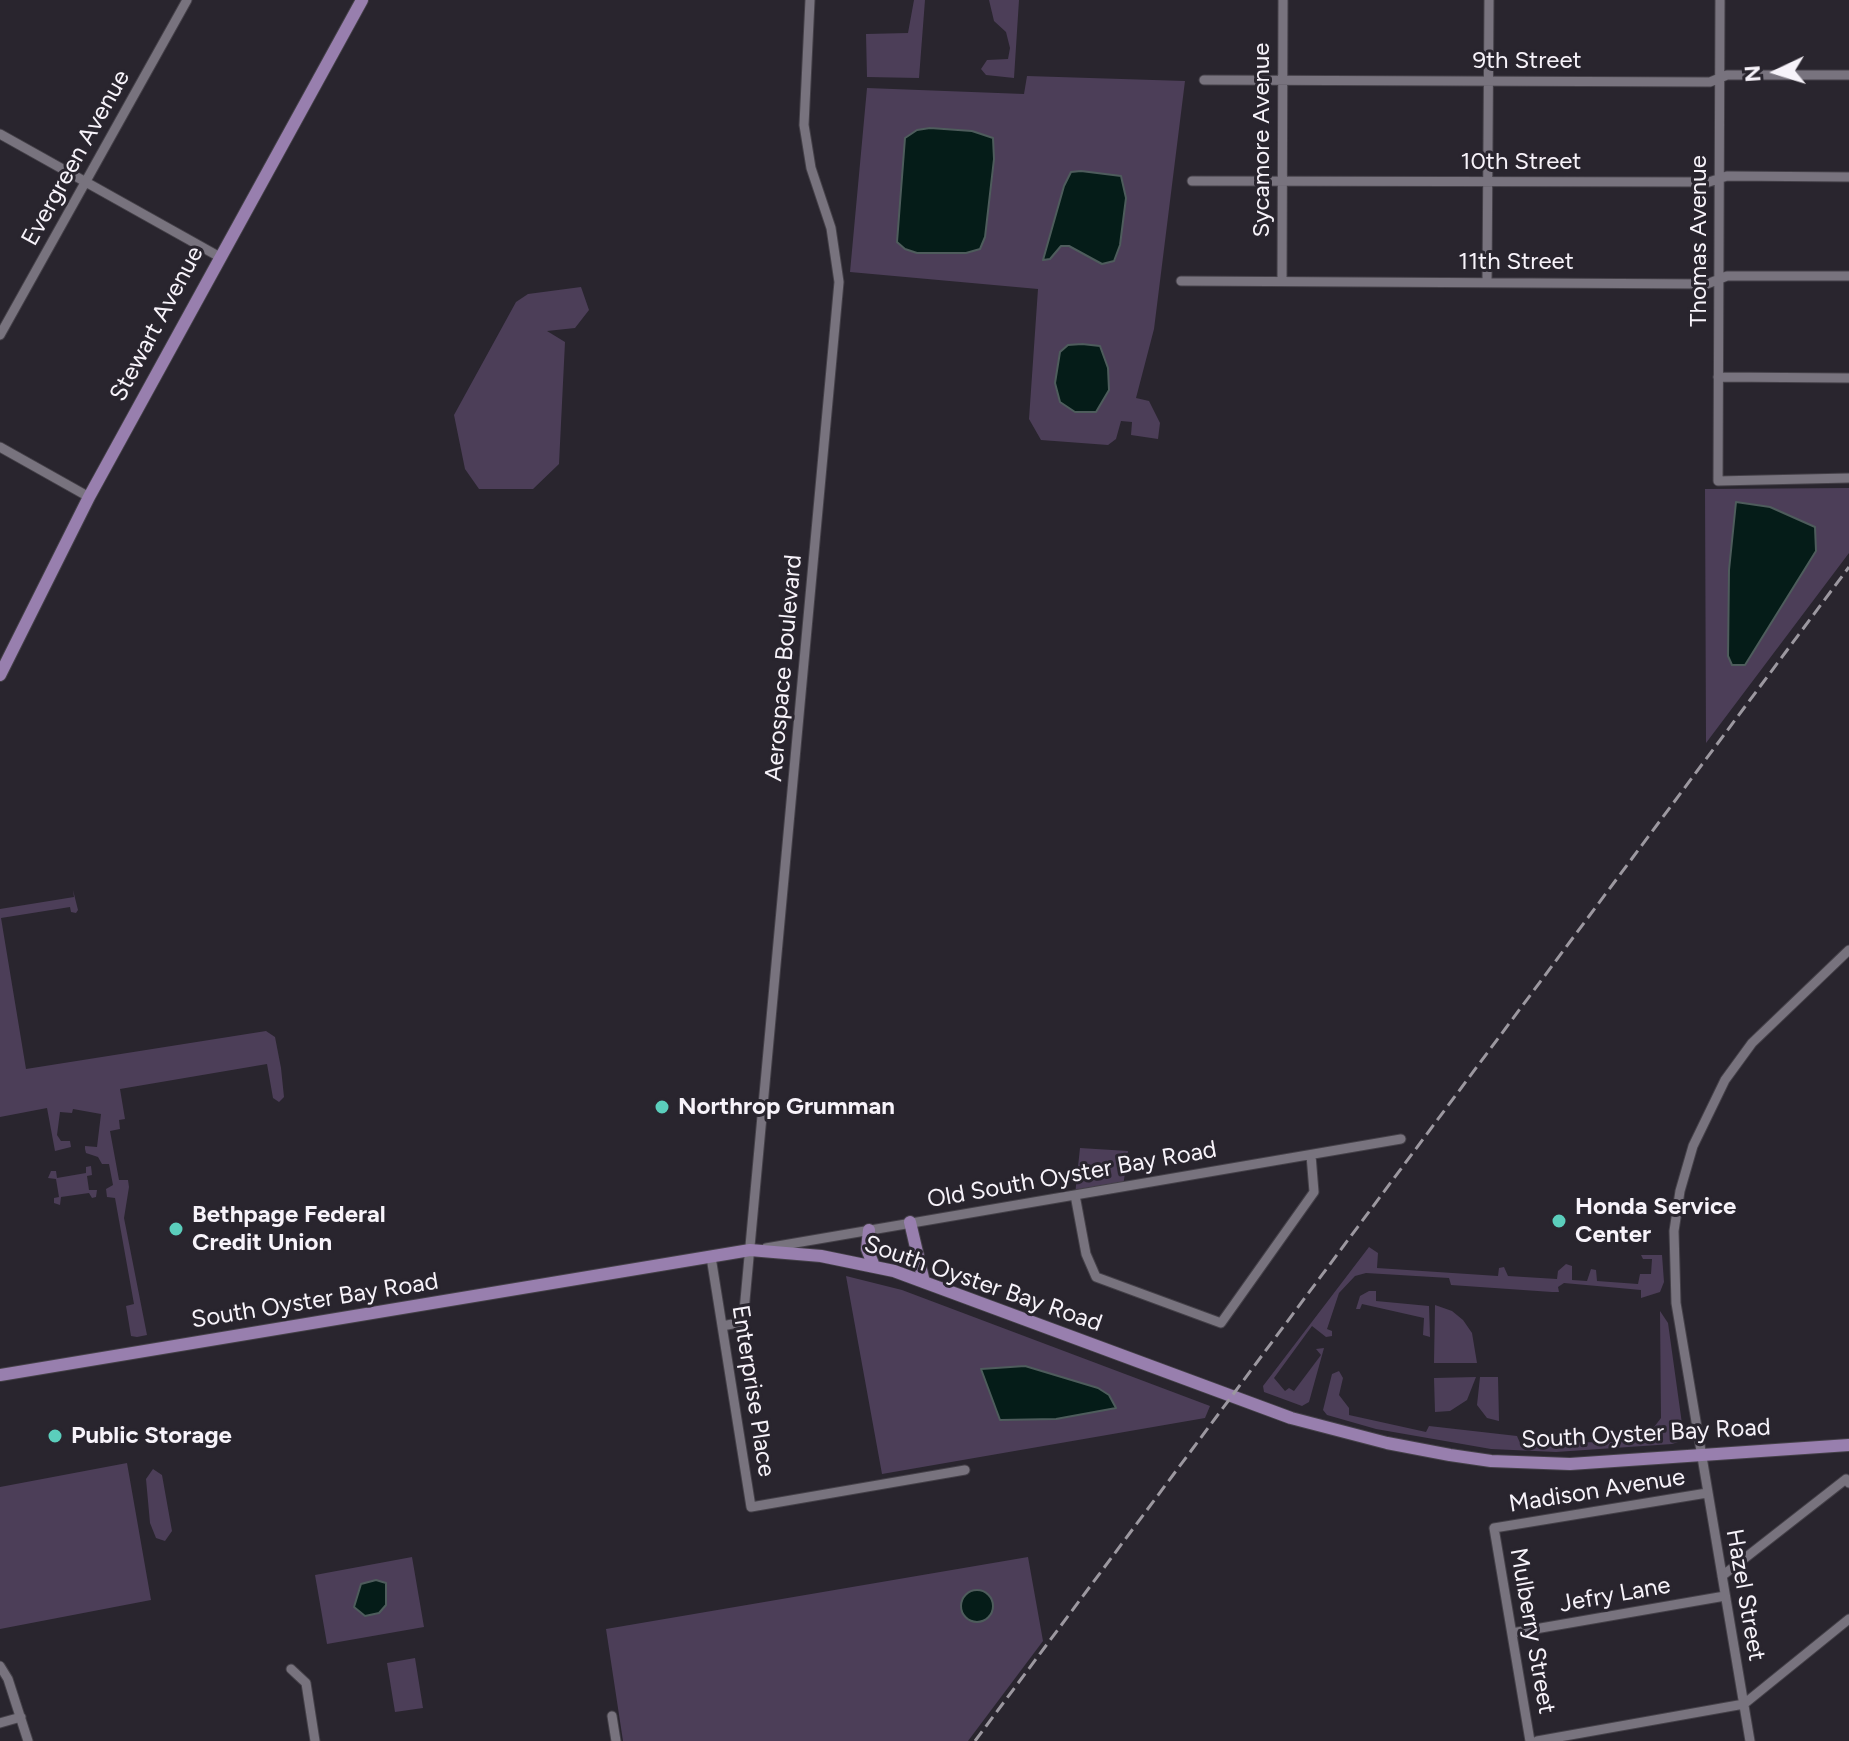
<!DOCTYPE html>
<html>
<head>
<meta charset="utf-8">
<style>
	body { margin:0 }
	#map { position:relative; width:1849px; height:1741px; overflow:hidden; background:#29252e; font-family:Figtree,sans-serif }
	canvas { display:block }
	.north { position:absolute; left:1737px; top:32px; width:80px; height:80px; -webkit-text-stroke:6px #29252e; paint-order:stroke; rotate:266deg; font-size:22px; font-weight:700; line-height:32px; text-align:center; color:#f7f3fa }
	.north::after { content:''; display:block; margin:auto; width:28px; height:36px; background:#f7f3fa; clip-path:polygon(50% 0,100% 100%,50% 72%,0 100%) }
</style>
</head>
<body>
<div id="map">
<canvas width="1849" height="1741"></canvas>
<div class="north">N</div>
</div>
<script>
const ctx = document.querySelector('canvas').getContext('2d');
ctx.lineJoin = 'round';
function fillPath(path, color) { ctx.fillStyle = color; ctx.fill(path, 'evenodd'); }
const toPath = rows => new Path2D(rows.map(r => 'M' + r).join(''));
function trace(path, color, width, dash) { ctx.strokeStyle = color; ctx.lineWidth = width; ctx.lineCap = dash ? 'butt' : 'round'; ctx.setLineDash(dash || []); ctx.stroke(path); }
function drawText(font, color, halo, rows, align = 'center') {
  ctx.font = font + ' Figtree,sans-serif'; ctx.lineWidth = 6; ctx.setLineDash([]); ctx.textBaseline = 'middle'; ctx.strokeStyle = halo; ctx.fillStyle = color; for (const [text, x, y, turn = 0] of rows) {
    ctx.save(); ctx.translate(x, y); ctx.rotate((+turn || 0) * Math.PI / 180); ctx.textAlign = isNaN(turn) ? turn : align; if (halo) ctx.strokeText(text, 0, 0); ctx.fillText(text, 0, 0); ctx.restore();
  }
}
const green = toPath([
	[914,0,925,0,919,78,867,77,866,34,908,33],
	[989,0,1019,0,1014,78,986,75,981,69,987,60,1008,59,1010,48,1006,32,994,21],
	[1027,76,1185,81,1154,329,1136,398,1149,401,1160,423,1158,439,1131,435,1132,422,1121,421,1116,439,1108,445,1041,440,1029,419,1038,289,850,272,867,88,1024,94],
	[581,287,589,310,575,328,547,331,565,342,559,464,533,489,479,489,465,469,454,415,516,302,528,294],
	[1849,488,1849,553,1706,743,1705,489],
	[73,890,78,910,76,913,71,912,70,907,1,918,26,1069,266,1031,275,1037,281,1068,284,1097,279,1102,273,1098,267,1064,120,1089,125,1119,119,1120,120,1129,110,1131,119,1180,128,1180,129,1187,124,1218,147,1335,137,1337,131,1336,126,1306,134,1304,115,1198,107,1197,106,1189,113,1185,109,1164,102,1164,98,1157,86,1153,85,1149,85,1146,97,1147,101,1114,73,1109,72,1113,60,1112,57,1135,61,1141,70,1141,71,1147,55,1151,47,1108,0,1117,0,909,74,897],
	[1080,1148,1128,1151,1123,1187,1075,1195],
	[91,1166,92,1175,87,1176,89,1190,97,1190,96,1197,92,1198,89,1193,61,1197,60,1205,54,1203,54,1198,59,1197,56,1179,48,1178,51,1171,56,1171,57,1178,86,1173,86,1167],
	[1369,1247,1378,1253,1377,1268,1498,1276,1499,1268,1504,1267,1508,1276,1557,1279,1558,1271,1566,1264,1572,1266,1572,1280,1587,1281,1591,1269,1596,1270,1597,1281,1638,1284,1640,1274,1651,1274,1652,1259,1643,1259,1641,1255,1662,1255,1664,1282,1660,1292,1641,1298,1641,1290,1564,1283,1558,1287,1559,1292,1552,1292,1451,1285,1449,1278,1366,1273,1355,1276,1339,1293,1327,1329,1332,1331,1332,1336,1326,1337,1312,1326,1274,1378,1285,1391,1289,1388,1294,1391,1321,1355,1316,1349,1324,1348,1309,1402,1302,1406,1264,1392,1263,1386],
	[846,1276,902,1290,1210,1406,1205,1418,882,1474],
	[1026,1366,1098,1388,1115,1408,1046,1420,981,1369],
	[1369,1291,1376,1291,1376,1301,1429,1306,1430,1337,1423,1335,1424,1318,1362,1304,1360,1309,1356,1309,1360,1296],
	[1435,1305,1452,1311,1463,1320,1472,1333,1477,1363,1434,1363],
	[1660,1311,1668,1323,1683,1431,1677,1433,1678,1442,1672,1444,1556,1452,1491,1449,1376,1429,1327,1415,1323,1410,1332,1374,1339,1371,1343,1378,1339,1395,1349,1408,1349,1415,1426,1432,1429,1426,1517,1436,1520,1443,1617,1442,1619,1435,1651,1431,1661,1418],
	[1476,1377,1467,1400,1450,1411,1435,1412,1434,1378],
	[1480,1377,1498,1377,1499,1421,1487,1418,1477,1405],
	[127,1463,151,1600,0,1629,0,1487],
	[153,1469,162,1475,172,1531,165,1541,156,1538,150,1523,146,1479],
	[412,1557,424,1627,327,1644,315,1575],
	[1028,1557,1043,1641,968,1741,623,1741,606,1629],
	[415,1658,423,1708,395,1712,387,1663]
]);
const water = toPath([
	[930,128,972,131,993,138,994,159,985,237,980,249,966,253,917,253,905,249,897,242,905,138,917,130,930,128],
	[1081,171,1121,176,1126,198,1120,245,1114,261,1102,264,1069,246,1061,246,1050,259,1043,260,1064,186,1071,172,1081,171],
	[1082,344,1100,346,1108,368,1109,390,1096,412,1075,412,1060,402,1055,383,1060,352,1068,345,1082,344],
	[1736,502,1770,507,1815,527,1816,551,1745,665,1732,665,1728,656,1729,570,1736,502],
	[1025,1366,1098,1388,1109,1395,1116,1408,1056,1419,1000,1420,981,1369,1025,1366],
	[376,1580,386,1583,386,1605,379,1613,365,1616,354,1607,361,1584,376,1580],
	'961 1606a16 16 0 1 1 32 0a16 16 0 1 1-32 0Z'
]);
const minor = toPath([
	[1720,0,1718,481,1849,478],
	[1204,80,1710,82,1727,75,1849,75],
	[0,134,218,256],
	[1192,181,1709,182,1727,176,1849,177],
	[1181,281,1707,284,1727,276,1849,276],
	[1282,281,1283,0],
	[1487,282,1489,0],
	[0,335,187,0],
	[1718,377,1849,378],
	[0,447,89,497],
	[1075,1195,1086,1254,1096,1277,1221,1323,1314,1192,1311,1155],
	[766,1248,1401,1139],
	[711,1257,751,1507,965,1470],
	[722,1326,743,1322,839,282,831,228,811,168,804,125,810,0],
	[1722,1576,1846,1479,1849,1483],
	[1512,1633,1725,1596],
	[0,1666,8,1679,28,1741],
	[291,1669,306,1683,315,1741],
	[612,1716,616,1741],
	[0,1723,21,1717],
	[1530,1741,1494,1528,1707,1493],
	[1537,1741,1744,1704,1849,1619],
	[1750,1741,1676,1303,1674,1231,1680,1191,1693,1146,1725,1080,1752,1043,1849,950]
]);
const major = toPath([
	[0,675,89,497,362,0],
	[910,1222,924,1282],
	[869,1230,867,1249,874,1266],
	[0,1375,750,1250,821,1256,894,1271,1291,1418,1387,1443,1450,1455,1491,1461,1570,1464,1849,1445]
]);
const rail = toPath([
	[975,1741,1849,567]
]);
const markers = [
	[662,1107,8,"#5bcebc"],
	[1559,1221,8,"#5bcebc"],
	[176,1229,8,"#5bcebc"],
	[55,1436,8,"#5bcebc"]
];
const streetNames = [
	["9th Street",1527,61],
	["Sycamore Avenue",1262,140,-90],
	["Evergreen Avenue",76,158,-61],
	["10th Street",1521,162],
	["Thomas Avenue",1699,241,-90],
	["11th Street",1516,262],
	["Stewart Avenue",157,324,-62],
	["Aerospace Boulevard",784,668,-85],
	["Old South Oyster Bay Road",1072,1175,-10],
	["South Oyster Bay Road",983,1284,19],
	["South Oyster Bay Road",315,1301,-9],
	["Enterprise Place",753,1391,81],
	["South Oyster Bay Road",1646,1434,-3],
	["Madison Avenue",1597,1491,-9],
	["Jefry Lane",1615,1595,-10],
	["Hazel Street",1745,1595,80],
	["Mulberry Street",1532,1631,80]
];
const poiNames = [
	["Northrop Grumman",678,1107],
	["Honda Service",1575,1207],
	["Center",1575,1235],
	["Bethpage Federal",192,1215],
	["Credit Union",192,1243],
	["Public Storage",71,1436]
];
fillPath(green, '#4c3e58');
fillPath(water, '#051c18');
trace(water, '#4e5c5c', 2);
trace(minor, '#444048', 11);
trace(major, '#444048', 14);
trace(minor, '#78737e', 9);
trace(major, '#987fae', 12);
trace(rail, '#9c98a0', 3, [12, 6]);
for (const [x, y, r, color] of markers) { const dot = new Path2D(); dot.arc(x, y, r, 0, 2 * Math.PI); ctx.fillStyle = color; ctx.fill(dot); trace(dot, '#29252e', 3); }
drawText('24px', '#f7f3fa', '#29252e', streetNames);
drawText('bold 24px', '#f7f3fa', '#29252e', poiNames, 'left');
</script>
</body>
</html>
